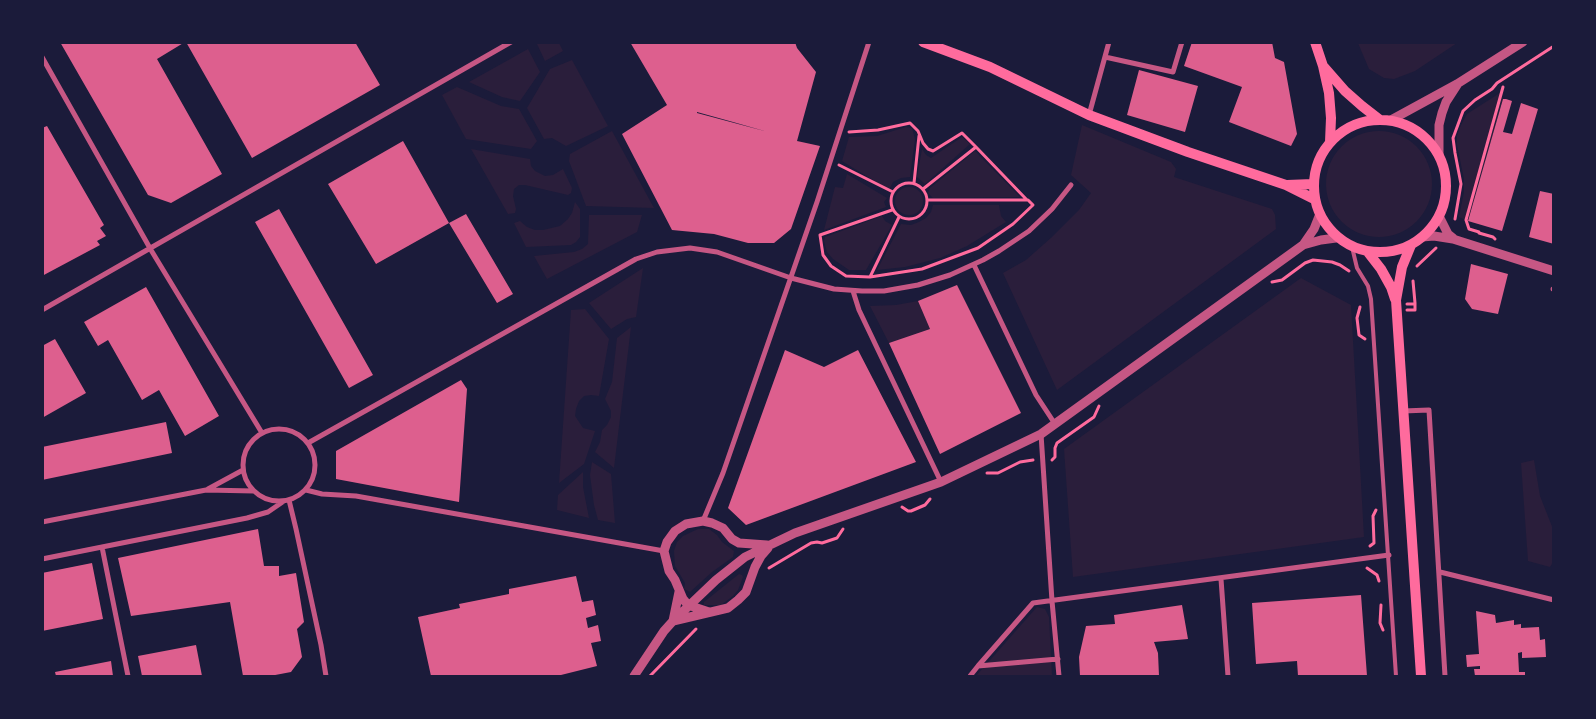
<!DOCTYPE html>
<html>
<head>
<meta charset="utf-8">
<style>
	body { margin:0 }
	#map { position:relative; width:1596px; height:719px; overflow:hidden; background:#1b1b3a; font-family:Raleway,sans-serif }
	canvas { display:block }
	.frame { position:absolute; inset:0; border:44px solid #1b1b3a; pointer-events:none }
</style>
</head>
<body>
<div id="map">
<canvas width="1596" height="719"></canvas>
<div class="frame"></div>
</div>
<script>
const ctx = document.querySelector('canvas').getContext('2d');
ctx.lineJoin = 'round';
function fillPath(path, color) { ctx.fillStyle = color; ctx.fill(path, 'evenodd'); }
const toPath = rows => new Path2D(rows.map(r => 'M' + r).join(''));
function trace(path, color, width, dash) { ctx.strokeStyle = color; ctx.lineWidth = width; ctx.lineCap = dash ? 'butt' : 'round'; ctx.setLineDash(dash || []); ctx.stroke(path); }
const green = toPath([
	[540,43,559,43,563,51,545,61,537,44],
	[1358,43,1457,43,1415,71,1394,79,1384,78,1369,69],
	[528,49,540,72,520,101,502,97,469,82],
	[572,60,608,126,566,146,552,138,544,139,527,108,550,69],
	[457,87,501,106,519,109,537,141,531,149,466,139,442,95],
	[1500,93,1503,99,1468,221,1459,217,1464,192,1464,179,1457,145,1457,136,1460,127,1467,114],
	[1082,125,1171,162,1176,169,1174,177,1272,209,1275,215,1276,229,1057,390,1003,273,1026,260,1052,237,1079,210,1091,193,1071,175],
	[906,127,912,128,915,139,910,177,901,178,893,182,889,190,842,161,849,137,877,136],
	[612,131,654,208,586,206,569,161,570,154],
	'1326 184a53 53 0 1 1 106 0a53 53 0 1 1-106 0Z',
	[962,137,970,144,925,184,917,177,922,149,926,155,931,158],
	[471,149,530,159,531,166,535,171,545,176,553,175,563,169,572,188,571,193,568,195,525,185,519,185,514,189,513,196,516,209,515,213,508,214],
	[975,151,1020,197,933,198,928,193,930,188],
	[847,174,887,198,884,202,886,207,824,230,835,187,843,188],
	'895 201a14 14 0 1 1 28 0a14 14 0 1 1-28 0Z',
	[575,202,580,209,580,237,576,242,571,245,526,247,514,223,520,221,527,227,535,230,543,230,560,226,568,219,572,213],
	[933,205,999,205,1001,216,1006,222,967,246,940,258,905,267,877,270,901,224,911,225,919,222,926,218,931,212],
	[589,215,642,215,637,232,547,279,534,256,574,252,582,249,588,244],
	[882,216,885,221,892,225,866,270,849,270,833,259,827,252,824,241,825,237],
	[643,268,636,317,627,319,611,329,589,303],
	[1301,278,1351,305,1364,537,1073,577,1064,449],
	[918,301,930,329,889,343,870,306,896,305],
	[585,309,609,339,599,396,591,395,584,396,579,401,576,409,575,416,583,428,595,431,584,464,559,483,571,310],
	[631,327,614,468,595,452,600,442,602,430,607,425,611,417,611,411,605,399,612,382,617,338],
	[1534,460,1540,496,1553,529,1553,562,1550,567,1528,561,1521,463],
	[592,462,611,474,615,523,598,520,594,505,590,475],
	[583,472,583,487,589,518,557,510,558,495],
	[698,529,709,529,717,535,722,542,734,551,733,557,712,572,690,592,684,589,685,583,675,566,674,551,677,542,683,536],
	[739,574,742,575,743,577,738,590,733,596,721,605,704,605,704,602],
	[1037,607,1045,609,1049,617,1052,676,976,676]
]);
const building = toPath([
	[60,42,185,42,157,59,222,174,171,203,148,195],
	[186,42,355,42,380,85,252,158],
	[630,42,795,42,797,48,816,72,797,141,820,146,791,229,774,243,748,243,714,234,672,230,622,134,667,105],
	[697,112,733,122,768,132,697,113],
	[1192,42,1272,42,1275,58,1284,62,1297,134,1291,146,1229,122,1242,87,1184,66],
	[1139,70,1198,86,1185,132,1127,115],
	[1503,99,1506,99,1512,101,1503,132,1512,134,1521,103,1538,109,1502,231,1468,221],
	[47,126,104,225,100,228,106,236,97,241,100,245,42,276,42,128],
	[403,141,449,223,376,264,328,184],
	[1540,191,1554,194,1554,244,1529,237],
	[279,209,373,375,349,388,255,222],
	[466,214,513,294,497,303,449,223],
	[1471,264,1508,274,1498,314,1472,309,1465,299],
	[957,285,1021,413,940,454,889,343,930,329,918,301],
	[146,287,219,416,185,436,159,390,142,400,108,340,98,346,84,322],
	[55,339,86,393,42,418,42,346],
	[785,350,824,367,858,350,916,462,746,525,728,508],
	[461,380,467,389,459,502,336,479,336,451],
	[166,422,172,453,42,480,42,447],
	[258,529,264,566,279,566,279,576,296,573,304,622,297,629,302,657,291,672,270,676,243,676,230,602,131,616,118,558],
	[92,563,103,619,42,631,42,573],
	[576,576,582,602,593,600,596,615,586,618,588,628,598,625,601,641,591,643,597,666,557,676,431,676,418,617,460,608,459,604,509,594,509,589],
	[1361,595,1367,676,1298,676,1297,661,1256,664,1252,603],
	[1182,605,1188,639,1154,642,1158,653,1159,676,1080,676,1079,657,1086,626,1115,624,1114,615],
	[1476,611,1495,615,1496,623,1514,620,1514,625,1521,624,1521,628,1539,627,1540,640,1545,639,1546,657,1522,658,1522,652,1518,653,1519,672,1525,672,1525,676,1475,676,1474,669,1480,669,1480,666,1467,667,1466,655,1479,654],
	[196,645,202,676,142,676,138,656],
	[111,661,113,676,56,676,55,672]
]);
const path = toPath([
	[849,132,878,130,910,123,918,131,923,143,928,149,933,151,962,133,976,147],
	[839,165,893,192],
	'891 201a18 18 0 1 1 36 0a18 18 0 1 1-36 0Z',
	[914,183,919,136],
	[923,189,976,147,1027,200],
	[892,210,820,235,823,255,831,266,846,276,870,277,899,217],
	[1455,219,1461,184,1455,153,1453,138,1463,111,1475,100,1492,89,1497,83,1554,46],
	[1479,232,1469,229,1466,220,1503,87],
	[1479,233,1493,237,1495,239],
	[1417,266,1436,248],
	[870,277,922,269,978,248,1013,224,1033,205,1028,200,927,200],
	[1272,282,1282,280,1305,263,1313,260,1332,262,1340,265,1349,271],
	[1407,304,1415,304,1415,303,1413,281],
	[1360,307,1357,318,1359,335,1365,339],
	[1407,310,1415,310,1415,304],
	[1052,460,1055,457,1055,448,1057,443,1094,417,1099,406],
	[987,473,998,473,1020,462,1033,460],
	[902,507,908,511,911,511,925,505,930,499],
	[1370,546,1374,543,1373,516,1376,510],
	[769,568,811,543,817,542,822,543,837,538,843,529],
	[1367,568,1377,575,1379,581],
	[1381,605,1380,623,1383,630],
	[650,676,696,629]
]);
const service = toPath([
	[1352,247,1357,268,1368,286,1371,299,1396,676]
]);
const minor = toPath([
	[42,57,151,250,262,433],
	[1105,57,1173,72,1182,42],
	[1089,115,1109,42],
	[974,265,1036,395,1055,424],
	[1553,289,1554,289],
	[853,291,859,310,941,482],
	[42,310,511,42],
	[1403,411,1429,410,1445,676],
	'243 465a36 36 0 1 1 72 0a36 36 0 1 1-72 0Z',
	[1041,434,1052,601,1059,676],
	[308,443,636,259,657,252,690,248,717,252,791,278,834,289,862,291,884,291,918,285,950,275,983,260,999,251,1029,231,1052,209,1071,185],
	[208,489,243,470],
	[306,490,322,494,356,496,664,551],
	[289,500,296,529,321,645,326,676],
	[703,521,723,473,817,202,869,42],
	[42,522,206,490,254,491],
	[102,547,128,676],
	[42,559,247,518,268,512,284,501],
	[1440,572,1554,600],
	[1221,579,1228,676],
	[978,666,1033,603,1389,555],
	[970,676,978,666,1058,659]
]);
const tertiary = toPath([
	[1391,120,1457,84,1523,42],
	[1439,156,1439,125,1442,113,1446,102,1457,85],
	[1439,216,1448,234,1453,238],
	[1422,237,1434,236,1453,239,1554,271],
	[1303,245,1321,240,1336,238],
	[709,612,688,605,683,599,675,580,669,571,664,551,667,542,675,531,686,524,703,521,712,523,723,528,732,539,739,543,767,545],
	[673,621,728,608,738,600,746,592,755,567,761,556,768,548],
	[673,621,679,592],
	[634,676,664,631,673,621,716,580,745,557,795,533,941,482,1041,434,1303,245,1314,229,1320,214]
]);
const secondary = toPath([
	[923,42,990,67,1089,115,1188,152,1286,185,1314,199],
	[1315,42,1323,66,1329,93,1331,118,1330,142],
	[1324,67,1345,91,1362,106,1380,120],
	'1314 186a66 66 0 1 1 132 0a66 66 0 1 1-132 0Z',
	[1287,185,1313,184],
	[1411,245,1402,267,1396,300,1421,676],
	[1367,251,1381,269,1391,287,1395,299]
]);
fillPath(green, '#2a1e3b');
fillPath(building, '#dd5f8e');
trace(path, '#ff6b9d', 3);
trace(service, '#c65784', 4);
trace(minor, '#c65784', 5);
trace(tertiary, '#c65784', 9);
trace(secondary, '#ff6b9d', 10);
</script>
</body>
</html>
